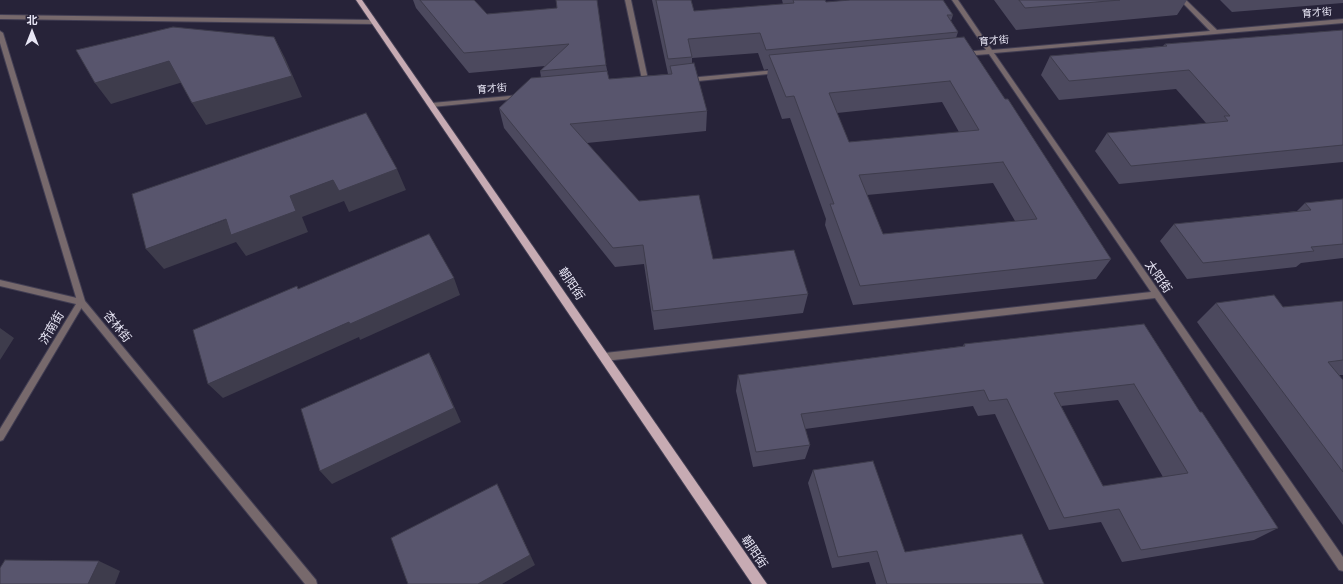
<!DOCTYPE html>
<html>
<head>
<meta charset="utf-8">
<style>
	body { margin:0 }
	#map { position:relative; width:1343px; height:584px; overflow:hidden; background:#272339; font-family:Lora,"Noto Sans SC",serif }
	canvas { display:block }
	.north { position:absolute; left:12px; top:12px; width:40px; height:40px; -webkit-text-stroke:3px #272339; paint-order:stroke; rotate:0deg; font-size:11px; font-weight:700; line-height:16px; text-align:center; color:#e8e6f5 }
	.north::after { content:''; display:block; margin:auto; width:14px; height:18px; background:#e8e6f5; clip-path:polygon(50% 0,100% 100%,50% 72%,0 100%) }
</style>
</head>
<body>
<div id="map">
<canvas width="1343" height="584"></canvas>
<div class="north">北</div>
</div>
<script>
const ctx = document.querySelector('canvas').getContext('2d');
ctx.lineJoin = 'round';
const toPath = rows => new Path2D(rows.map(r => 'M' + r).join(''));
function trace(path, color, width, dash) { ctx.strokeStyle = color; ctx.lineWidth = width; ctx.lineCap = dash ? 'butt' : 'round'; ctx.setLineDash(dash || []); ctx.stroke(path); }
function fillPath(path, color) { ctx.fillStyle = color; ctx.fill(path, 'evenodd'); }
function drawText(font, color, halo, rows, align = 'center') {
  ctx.font = font + ' Lora,"Noto Sans SC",serif'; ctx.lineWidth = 3.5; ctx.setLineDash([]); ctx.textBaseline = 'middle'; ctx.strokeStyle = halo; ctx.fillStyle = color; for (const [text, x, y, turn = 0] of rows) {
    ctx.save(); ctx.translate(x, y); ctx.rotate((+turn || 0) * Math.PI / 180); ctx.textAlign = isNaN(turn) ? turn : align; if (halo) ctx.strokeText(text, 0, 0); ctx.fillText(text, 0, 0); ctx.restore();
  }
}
const service = toPath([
	[0,15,374,20,377,22,374,24,0,19,0,15]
]);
const minor = toPath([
	[625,0,631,0,649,84,646,86,643,84,625,0],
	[952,0,958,0,992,50,1210,31,1180,0,1186,0,1217,30,1343,19,1343,23,994,53,1343,557,1343,571,1339,570,1155,298,605,361,602,360,601,357,602,354,605,353,1151,292,989,54,963,56,960,54,963,52,986,50,952,0],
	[776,70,778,71,778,73,688,82,685,80,688,78,776,70],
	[520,95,522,96,522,98,432,107,429,105,432,103,520,95],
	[0,280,81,299,84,300,85,302,3,440,0,441,0,429,76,304,0,286,0,280]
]);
const tertiary = toPath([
	[0,31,3,33,85,301,316,580,317,584,305,584,78,304,0,43,0,31]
]);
const primary = toPath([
	[356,0,362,0,767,584,752,584,356,0]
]);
const wall = toPath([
	[413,0,474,0,487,14,557,8,606,65,609,79,668,74,652,0,691,0,694,11,783,4,782,0,825,0,826,2,953,15,951,21,958,32,956,38,1111,259,1096,279,853,305,825,225,826,219,790,118,782,119,767,77,768,69,764,70,758,53,692,58,692,63,707,111,706,131,587,143,639,201,713,259,808,294,803,313,654,330,644,264,615,267,504,128,499,108,541,77,540,71,545,66,469,73,416,8],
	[942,102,959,132,849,142,837,113],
	[993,183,1015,221,883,234,867,195],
	[994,0,1187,0,1177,15,1016,30],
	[1220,0,1343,0,1343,3,1232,12],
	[1343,30,1343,162,1119,184,1095,151,1107,133,1206,123,1176,89,1059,100,1041,75,1050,56,1163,46,1165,44],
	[1343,199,1343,258,1301,263,1296,267,1187,279,1160,241,1174,224,1297,211,1305,203],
	[1343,301,1343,375,1339,375,1343,380,1343,525,1197,322,1216,303,1283,307],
	[1144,324,1200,412,1278,528,1254,540,1122,562,1101,522,1049,530,995,414,978,416,973,406,805,429,810,445,805,459,753,467,736,391,738,375,963,346,964,344],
	[1118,400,1163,477,1103,486,1061,406],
	[813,470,905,552,1044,584,876,584,869,562,832,568,808,483]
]);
const shadedWall = toPath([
	[274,37,285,58,302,97,206,125,192,103],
	[169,61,183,82,111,104,95,83],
	[397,169,406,190,349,212,344,201,302,217,308,232,246,256,236,242,164,269,146,249,333,180],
	[454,278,460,295,360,340,359,337,223,398,208,384,349,322],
	[0,328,14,338,0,360],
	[429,353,437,368,461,422,332,484,320,471],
	[497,484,535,565,502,584,478,584],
	[99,561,120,571,115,584,88,584]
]);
const building = toPath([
	[420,0,474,0,487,14,557,8,556,0,597,0,606,65,540,71,569,44,464,53,420,0],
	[656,0,691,0,694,11,794,3,793,0,825,0,826,2,850,0,943,0,953,15,947,15,958,32,766,50,760,33,688,39,692,57,668,59,656,0],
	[1019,0,1120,0,1025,8,1019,0],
	[173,27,274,37,292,76,192,103,169,61,95,83,76,50,173,27],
	[1343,30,1343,145,1131,166,1107,133,1228,121,1224,116,1230,116,1189,70,1069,81,1050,56,1167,46,1165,44,1343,30],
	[964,37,1005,99,1008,99,1111,259,860,286,830,204,834,204,794,96,786,97,769,55,964,37],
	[950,81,979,130,849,142,829,93,950,81],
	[1003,162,1037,219,883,234,859,175,1003,162],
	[694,63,707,111,570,124,639,201,699,195,713,259,794,250,808,294,653,311,643,245,613,248,499,108,531,78,607,71,609,79,672,74,670,66,694,63],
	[366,113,397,169,339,191,333,180,290,196,296,211,231,235,226,219,146,249,132,194,366,113],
	[1343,199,1343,244,1311,247,1314,251,1203,263,1174,224,1311,210,1305,203,1343,199],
	[429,234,454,278,350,324,349,322,208,384,193,330,297,286,298,289,429,234],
	[1274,295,1283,307,1343,301,1343,360,1328,362,1343,380,1343,472,1216,303,1274,295],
	[1144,324,1200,412,1202,412,1278,528,1141,550,1119,509,1064,518,1007,399,989,401,984,390,801,414,810,445,756,452,738,375,965,346,964,344,1144,324],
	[1134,384,1188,473,1103,486,1054,393,1134,384],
	[429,353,454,408,320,471,301,409,429,353],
	[873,461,905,552,1022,534,1044,584,887,584,877,551,838,557,813,470,873,461],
	[497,484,530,555,478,584,408,584,391,538,497,484],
	[5,560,99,561,88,584,0,584,0,568,5,560]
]);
const farStreetnames = [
	["育才街",1317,13,-5],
	["育才街",994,41,-5],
	["育才街",492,89,-5]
];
const streetNames = [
	["太阳街",1158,277,55],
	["朝阳街",571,284,56],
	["杏林街",117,327,51],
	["济南街",52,328,-59],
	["朝阳街",754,552,56]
];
trace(service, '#423e53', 2);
trace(minor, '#423e53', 2);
trace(tertiary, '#423e53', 2);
trace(primary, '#423e53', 2);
fillPath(service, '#77696c');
fillPath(minor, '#77696c');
fillPath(tertiary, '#77696c');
fillPath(primary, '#c7abb3');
fillPath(wall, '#4c495e');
fillPath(shadedWall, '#3e3c4c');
fillPath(building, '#58556d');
trace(building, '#3e3c4c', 1);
drawText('10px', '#e8e6f5', '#272339', farStreetnames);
drawText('12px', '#e8e6f5', '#272339', streetNames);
</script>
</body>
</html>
